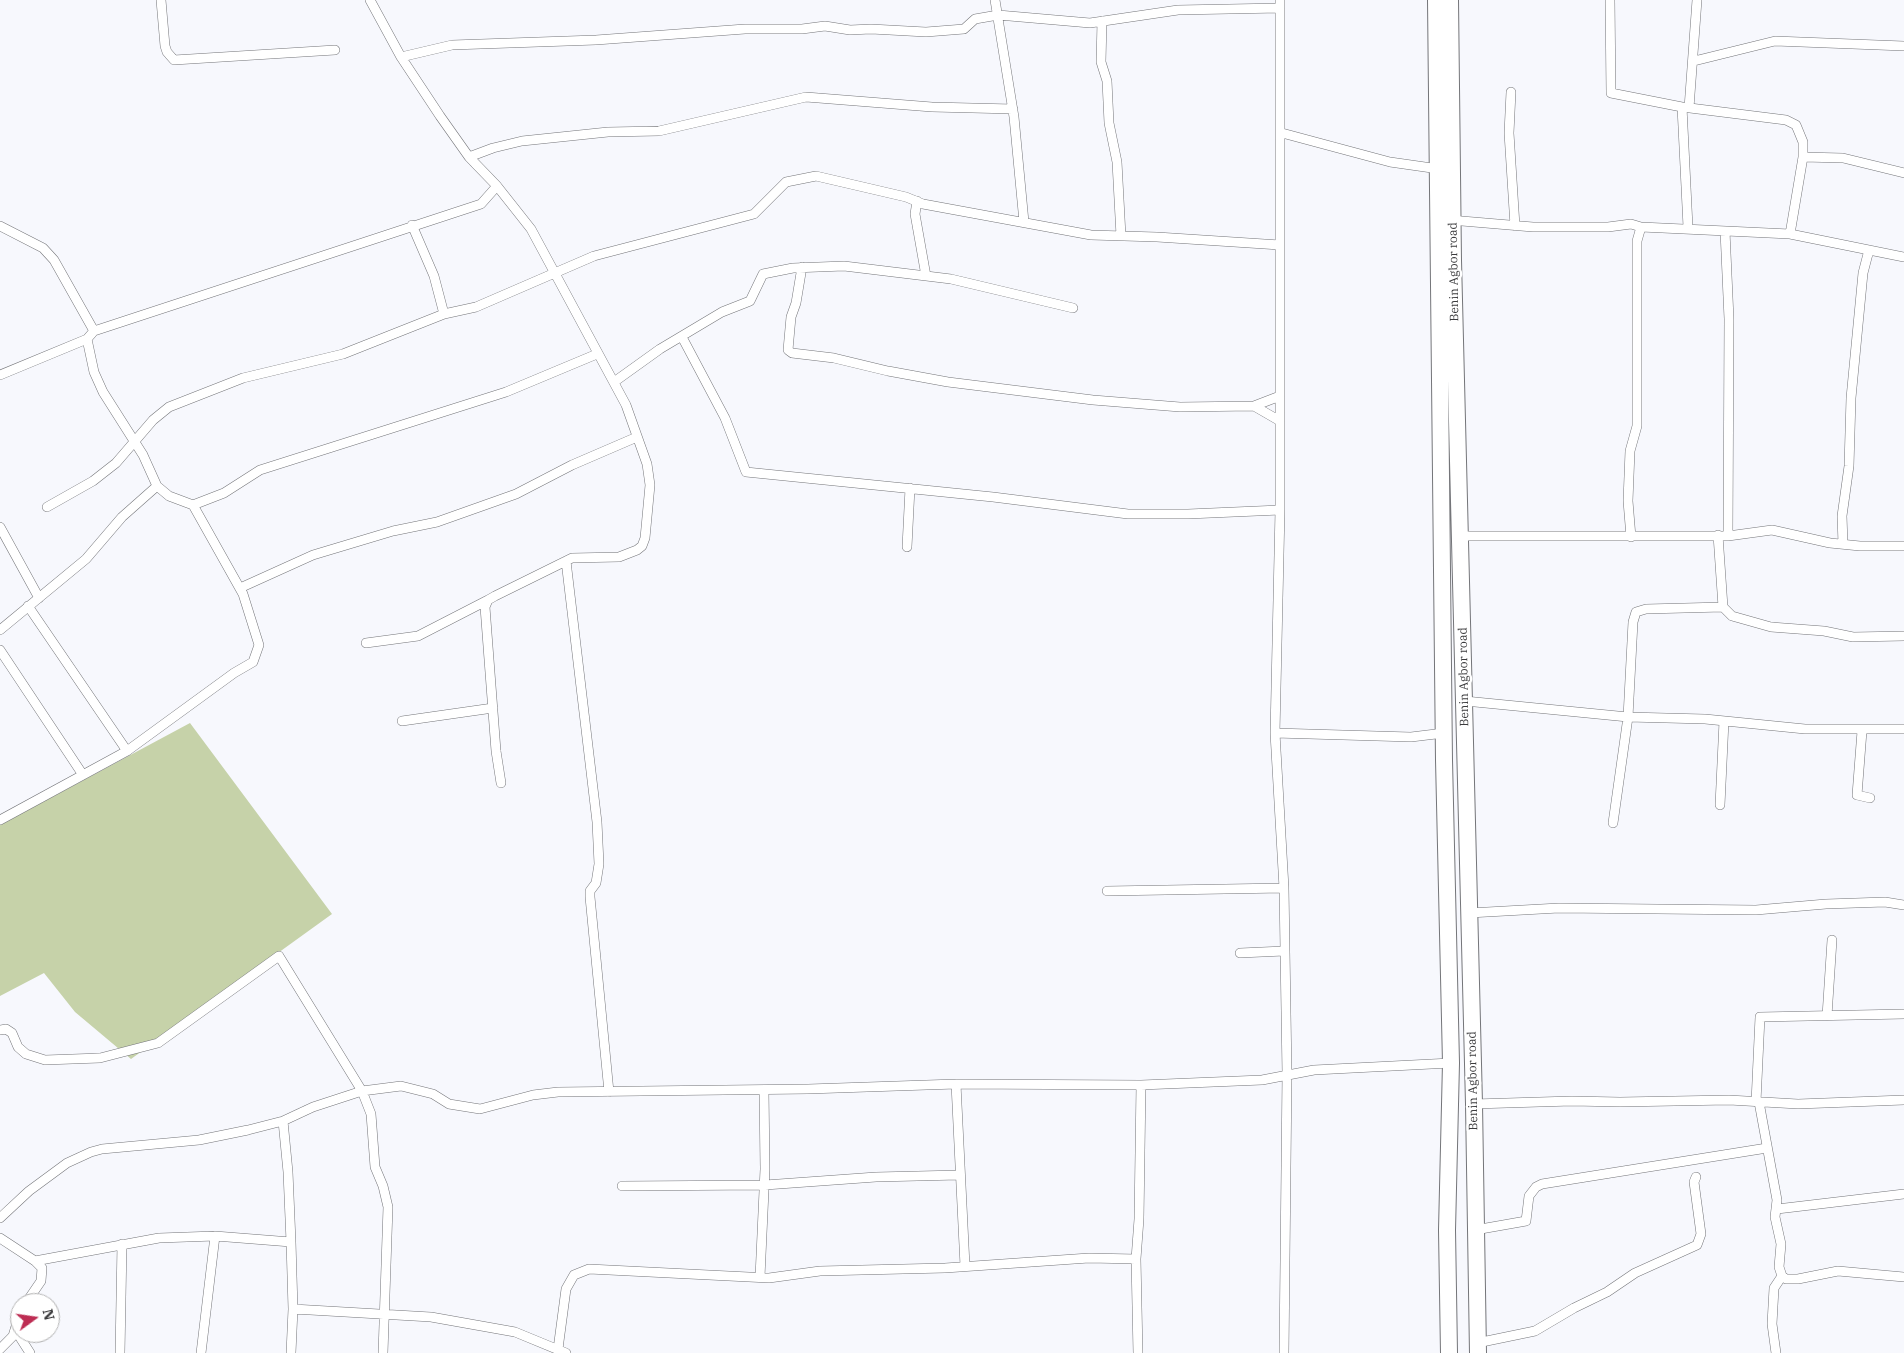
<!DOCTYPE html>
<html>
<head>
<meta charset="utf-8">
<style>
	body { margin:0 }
	#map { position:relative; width:1904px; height:1353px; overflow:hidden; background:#f7f8fd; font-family:"IBM Plex Serif",serif }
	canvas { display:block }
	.north { position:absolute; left:10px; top:1293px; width:50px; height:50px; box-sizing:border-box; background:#fff; border:1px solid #b1b1b1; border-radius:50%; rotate:76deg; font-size:14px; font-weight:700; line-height:20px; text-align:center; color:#3b3b3d }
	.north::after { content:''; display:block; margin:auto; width:18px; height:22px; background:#bd2d53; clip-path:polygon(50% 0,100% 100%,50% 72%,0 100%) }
</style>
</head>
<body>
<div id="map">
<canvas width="1904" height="1353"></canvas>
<div class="north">N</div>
</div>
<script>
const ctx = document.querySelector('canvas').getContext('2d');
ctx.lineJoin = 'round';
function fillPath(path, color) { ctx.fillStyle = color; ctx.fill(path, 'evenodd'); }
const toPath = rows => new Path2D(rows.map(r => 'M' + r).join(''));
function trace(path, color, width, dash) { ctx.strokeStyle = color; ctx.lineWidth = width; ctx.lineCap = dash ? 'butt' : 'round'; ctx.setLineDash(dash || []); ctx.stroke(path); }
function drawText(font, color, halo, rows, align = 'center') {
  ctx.font = font + ' "IBM Plex Serif",serif'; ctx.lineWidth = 4.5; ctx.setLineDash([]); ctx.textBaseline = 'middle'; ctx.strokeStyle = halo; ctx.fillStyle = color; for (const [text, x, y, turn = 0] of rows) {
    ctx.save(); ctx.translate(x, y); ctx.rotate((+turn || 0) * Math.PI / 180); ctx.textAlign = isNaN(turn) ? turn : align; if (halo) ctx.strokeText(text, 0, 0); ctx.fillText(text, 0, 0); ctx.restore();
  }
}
const green = toPath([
	[190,723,332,914,131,1059,75,1012,44,973,0,996,0,825]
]);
const street = toPath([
	[161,0,165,46,167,52,174,60,335,50],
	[995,0,1014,117,1024,222],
	[1280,0,1280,510,1275,733,1284,888,1287,1074,1284,1353],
	[1610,0,1611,93,1682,107,1786,120,1796,125,1803,142,1803,157,1790,234],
	[1102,21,1101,62,1107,81,1109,123,1117,162,1121,236],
	[401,57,452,45,596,40,745,29,802,29,825,26,850,30,871,29,926,32,964,29,975,19,998,15,1090,23,1178,10,1280,8],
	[1694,61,1775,41,1904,46],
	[1511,92,1509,133,1515,226],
	[1682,107,1688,227],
	[1689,108,1697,0],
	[1282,133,1390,162,1439,169],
	[469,157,493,148,522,141,608,132,659,131,806,97,932,107,1013,109],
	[1803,157,1843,158,1904,173],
	[497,186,531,229,626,405,647,464,650,485,645,538,642,546,637,550,619,557,572,558,495,596,488,600,485,607,496,751,501,783],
	[917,201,915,214,926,276],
	[1450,220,1533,227,1608,227,1631,224,1641,227,1790,234,1904,257],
	[412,225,434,276,444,314,476,307,594,256,754,214,786,182,816,176,906,197,923,204,1091,235,1157,237,1280,245],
	[0,226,43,248,54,260,94,331],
	[1725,231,1729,319,1728,536],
	[802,267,796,303,791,317,788,350,792,353,834,358,888,371,948,382,1093,400,1180,407,1254,406,1280,396],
	[682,337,725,418,746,472,993,497,1128,514,1188,514,1280,510],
	[0,375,87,339],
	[614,382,660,349,722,312,750,301,763,274,793,268,844,266,951,279,1073,308],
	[1254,406,1280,421],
	[193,505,224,493,260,470,506,392,597,354],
	[47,507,93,481,116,463,153,420,169,407,243,378,343,354,444,314],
	[0,527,39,598],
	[1718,535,1723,607,1732,616,1771,627,1824,631,1853,637,1904,636],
	[1460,536,1728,536,1772,530,1830,543,1860,546,1904,546],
	[1631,537,1628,501,1630,451,1637,426,1637,241,1641,227],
	[1843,544,1842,516,1849,466,1851,398,1863,273,1869,250],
	[907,547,910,488],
	[566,561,597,822,599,864,596,883,590,891,590,897,609,1092],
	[240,588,313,555,393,531,437,522,516,494,572,465,637,437],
	[28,606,127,751],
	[0,630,86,559,122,517,157,486],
	[366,643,418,636,488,600],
	[0,650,83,775],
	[1465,701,1628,717,1705,719,1805,729,1904,729],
	[402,721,493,708],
	[1862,731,1857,795,1870,798],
	[1275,733,1411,737,1444,733],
	[1720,805,1724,721],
	[0,820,127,751,234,673,253,662,259,645,243,594,193,505,169,496,157,486,143,455,103,392,94,372,87,339,94,331,481,204,497,186,469,157,440,116,401,57,370,0],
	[1613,823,1628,717,1633,622,1636,612,1646,609,1723,607],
	[1107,891,1284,888],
	[1469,913,1559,908,1756,910,1826,904,1885,902,1904,905],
	[1240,953,1284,951],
	[1827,1016,1832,940],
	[0,1030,6,1029,12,1033,18,1047,26,1054,45,1060,100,1058,158,1043,279,956,362,1091,401,1086,433,1094,449,1104,480,1109,533,1095,558,1092,808,1089,956,1084],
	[1756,1102,1760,1017,1904,1014],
	[1759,1102,1777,1200,1775,1217,1781,1244,1779,1267,1782,1276,1786,1279,1798,1279,1838,1271,1904,1277],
	[1474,1104,1572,1101,1620,1102,1729,1100,1798,1104,1904,1100],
	[283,1121,288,1172,291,1242],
	[622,1186,765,1185,876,1177,959,1175],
	[1777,1209,1904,1194],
	[0,1218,29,1191,67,1163,91,1152,102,1149,199,1140,248,1130,283,1121,313,1107,362,1091,371,1114,375,1167,383,1186,388,1207,383,1353],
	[1475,1230,1526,1221,1529,1196,1536,1187,1542,1184,1767,1148],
	[0,1238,35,1261,42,1268,41,1281,26,1303],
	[35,1261,159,1238,215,1236],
	[965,1266,956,1084,1141,1085],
	[760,1277,765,1169,764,1090],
	[293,1309,431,1317,515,1332,566,1353],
	[16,1331,30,1353],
	[1477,1343,1535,1331,1574,1308,1607,1292,1635,1273,1697,1245,1701,1234,1694,1182,1696,1177],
	[0,1349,13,1336,20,1313],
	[558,1349,566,1289,574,1275,589,1269,769,1278,820,1271,945,1268,1089,1258,1136,1259],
	[120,1353,122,1244],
	[201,1353,215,1236,291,1242,293,1309,291,1353],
	[1138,1353,1136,1259,1139,1219,1141,1085,1262,1080,1314,1070,1451,1063],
	[1776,1353,1772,1324,1774,1288,1782,1276]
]);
const highway = toPath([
	[1436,0,1444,760,1451,1063,1447,1230,1449,1353],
	[1450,0,1453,260,1474,1104,1478,1353]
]);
const streetNames = [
	["Benin Agbor road",1454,272,-91],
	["Benin Agbor road",1464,677,-91],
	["Benin Agbor road",1473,1081,-91]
];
fillPath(green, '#c6d2a9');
trace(street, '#747579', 10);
trace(highway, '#747579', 18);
trace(street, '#fff', 9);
trace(highway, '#fff', 16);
drawText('12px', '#3b3b3d', '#fff', streetNames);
</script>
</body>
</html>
